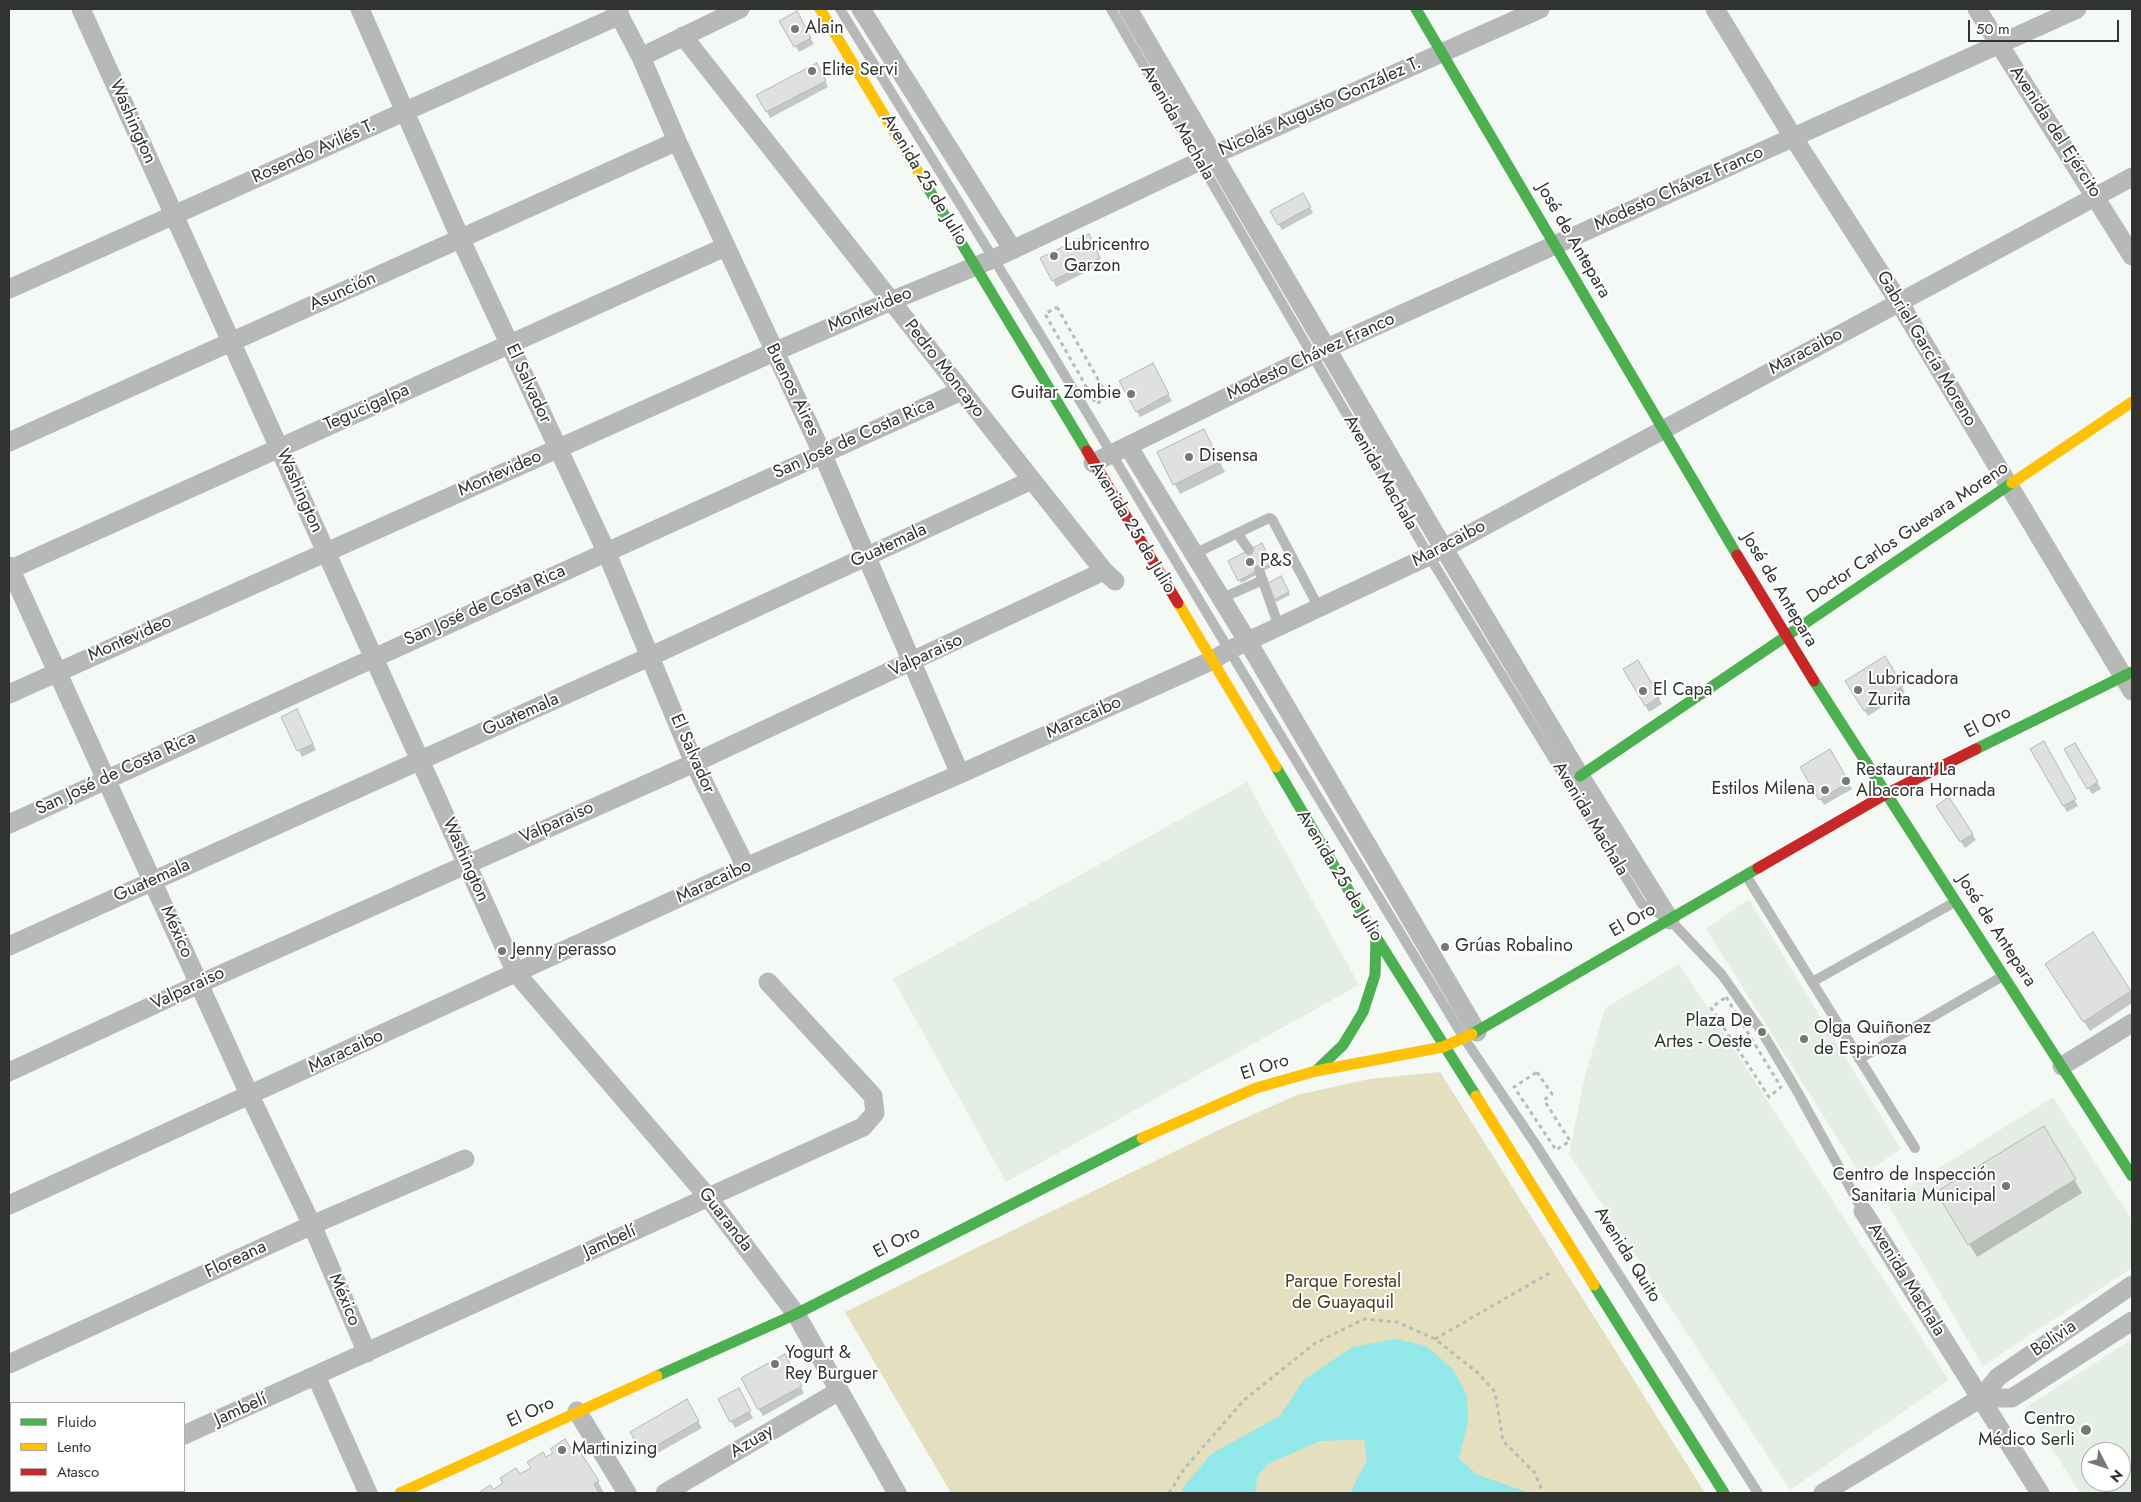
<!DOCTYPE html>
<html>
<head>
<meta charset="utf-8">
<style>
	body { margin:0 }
	#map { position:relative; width:2141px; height:1502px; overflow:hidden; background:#f5f9f5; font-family:Jost,sans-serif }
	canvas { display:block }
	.frame { position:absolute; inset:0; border:10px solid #303330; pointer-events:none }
	.legend { position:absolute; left:10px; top:1402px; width:175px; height:90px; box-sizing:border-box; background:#fff; border:1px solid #acadac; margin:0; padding:6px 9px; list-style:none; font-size:15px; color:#303330 }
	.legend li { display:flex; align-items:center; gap:10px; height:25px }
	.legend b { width:25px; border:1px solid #acadac }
	.north { position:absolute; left:2081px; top:1442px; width:50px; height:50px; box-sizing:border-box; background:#fff; border:1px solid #acadac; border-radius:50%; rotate:131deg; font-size:14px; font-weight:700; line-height:20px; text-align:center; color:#303330 }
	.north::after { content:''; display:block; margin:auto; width:18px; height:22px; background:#757875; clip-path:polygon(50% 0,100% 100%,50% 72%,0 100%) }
	.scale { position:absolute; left:1968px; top:20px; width:151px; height:22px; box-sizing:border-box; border:2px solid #303330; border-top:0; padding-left:6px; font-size:15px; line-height:18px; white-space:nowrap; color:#303330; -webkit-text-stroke:4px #fff; paint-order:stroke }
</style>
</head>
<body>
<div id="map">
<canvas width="2141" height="1502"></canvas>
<div class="frame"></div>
<ul class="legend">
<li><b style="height:6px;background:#4caf50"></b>Fluido</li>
<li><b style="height:6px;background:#ffc107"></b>Lento</li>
<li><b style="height:6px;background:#c62828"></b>Atasco</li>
</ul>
<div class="north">N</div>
<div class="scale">50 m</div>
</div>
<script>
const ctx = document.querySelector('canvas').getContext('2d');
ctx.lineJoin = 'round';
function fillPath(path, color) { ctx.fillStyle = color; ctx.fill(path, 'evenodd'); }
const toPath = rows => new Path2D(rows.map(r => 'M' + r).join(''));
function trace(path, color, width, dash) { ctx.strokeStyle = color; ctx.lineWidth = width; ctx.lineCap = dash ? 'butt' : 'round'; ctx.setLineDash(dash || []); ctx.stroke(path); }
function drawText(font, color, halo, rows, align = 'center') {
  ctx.font = font + ' Jost,sans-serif'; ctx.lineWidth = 4; ctx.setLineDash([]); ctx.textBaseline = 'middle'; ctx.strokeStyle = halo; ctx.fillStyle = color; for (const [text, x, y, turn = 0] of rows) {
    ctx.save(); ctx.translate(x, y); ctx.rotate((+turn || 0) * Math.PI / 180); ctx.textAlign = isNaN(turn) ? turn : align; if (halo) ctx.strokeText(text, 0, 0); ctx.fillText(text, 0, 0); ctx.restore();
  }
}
const built = toPath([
	[1247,782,1359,985,1006,1182,893,979],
	[1749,899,1901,1149,1861,1176,1706,929],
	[1679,964,1949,1380,1790,1490,1569,1154,1585,1076,1605,1008],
	[2053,1097,2132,1220,2132,1268,1983,1366,1886,1201],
	[2132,1339,2132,1493,2080,1493,2026,1407],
	[2091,1452,2121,1452,2121,1482,2091,1482]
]);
const green = toPath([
	[1440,1072,1705,1493,951,1493,845,1312,1225,1127,1297,1095,1369,1079]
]);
const water = toPath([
	[1396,1339,1426,1346,1453,1369,1467,1396,1468,1422,1459,1459,1478,1475,1530,1493,1350,1493,1367,1460,1364,1440,1346,1440,1320,1441,1268,1464,1258,1475,1255,1493,1181,1493,1185,1485,1211,1454,1280,1416,1304,1380,1352,1347]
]);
const shadow = toPath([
	[796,13,814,44,799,52,781,21],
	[820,71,828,87,770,118,758,95],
	[1303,195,1313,213,1282,230,1272,212],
	[1092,242,1102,264,1056,287,1053,280],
	[1152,365,1172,401,1140,417,1121,382],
	[1209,440,1225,472,1180,494,1158,453],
	[1262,545,1273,566,1241,583,1230,562],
	[1281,578,1290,595,1276,602,1267,585],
	[1884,658,1905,692,1868,716,1847,681],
	[1637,661,1662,704,1649,712,1624,669],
	[283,717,300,717,316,750,302,757],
	[2043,743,2078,806,2067,812,2032,749],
	[2075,744,2101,789,2092,794,2066,749],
	[1829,751,1852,789,1824,805,1801,767],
	[1941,812,1972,834,1976,840,1965,848],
	[2093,934,2132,995,2132,1003,2090,1031,2052,974],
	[2044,1128,2082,1193,1977,1257,1938,1192],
	[784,1356,804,1393,763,1416,742,1379],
	[738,1390,753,1418,735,1428,719,1400],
	[686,1401,702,1428,647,1459,631,1432],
	[573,1455,598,1482,604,1493,479,1493,494,1490,546,1459]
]);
const building = toPath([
	[797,11,811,38,794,47,779,21,797,11],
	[817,63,826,81,766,112,756,95,817,63],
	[1303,193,1311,207,1278,225,1270,211,1303,193],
	[1089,234,1100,258,1052,281,1040,258,1089,234],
	[1153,363,1169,394,1136,412,1119,381,1153,363],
	[1204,429,1220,462,1173,485,1157,452,1204,429],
	[1262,543,1272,563,1238,581,1228,561,1262,543],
	[1281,576,1289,592,1274,600,1266,584,1281,576],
	[1885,656,1903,686,1864,711,1845,681,1885,656],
	[1638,660,1660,697,1645,706,1623,669,1638,660],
	[297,709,313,744,297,751,281,717,297,709],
	[2044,741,2076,799,2063,806,2030,749,2044,741],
	[2075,743,2098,782,2087,789,2064,749,2075,743],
	[1830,749,1849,782,1819,800,1800,767,1830,749],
	[1949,797,1973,834,1960,842,1936,806,1949,797],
	[2093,932,2131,991,2083,1022,2045,964,2093,932],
	[2044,1126,2076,1179,1968,1245,1936,1192,2044,1126],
	[785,1354,802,1386,758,1410,741,1378,785,1354],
	[739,1388,751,1411,730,1422,718,1399,739,1388],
	[687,1399,699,1421,642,1454,630,1432,687,1399],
	[565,1439,574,1453,579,1450,599,1481,594,1484,599,1493,478,1493,490,1485,494,1489,503,1483,500,1478,516,1468,520,1474,531,1468,527,1462,543,1452,546,1457,553,1453,550,1449,565,1439]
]);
const path = toPath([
	[1057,307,1108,397,1096,404,1045,314,1057,307],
	[1726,997,1781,1087,1769,1097,1711,1008,1726,997],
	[1537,1072,1552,1094,1544,1100,1570,1141,1556,1150,1514,1087,1537,1072],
	[1435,1339,1553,1271],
	[1169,1493,1184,1469,1244,1400,1314,1344,1364,1319,1397,1322,1435,1339,1478,1373,1495,1392,1503,1441,1535,1473,1543,1493]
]);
const lane = toPath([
	[840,9,1046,344,1229,650,1464,1038,1536,1145,1758,1493],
	[1111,9,1429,556,1642,904,1670,920,1722,975,1762,1032,1797,1091,1863,1211],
	[1237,533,1249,550],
	[1196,553,1269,518,1272,519,1319,608],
	[1259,570,1279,627],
	[1222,598,1263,580],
	[1747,877,1915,1148],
	[1812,982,1955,902],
	[1859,1059,2003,976]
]);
const street = toPath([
	[81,9,516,973,708,1197,796,1314,897,1493],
	[360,9,461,240,606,551,694,763,746,867],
	[616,9,641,57,677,141,822,453,960,774],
	[861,9,1013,250],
	[1128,9,1437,537,1580,776,1670,920],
	[1715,9,1793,137,1899,302,2132,691],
	[1977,9,2132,256],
	[683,36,1032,480,1104,571,1115,581],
	[641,57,740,9],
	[9,289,620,15],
	[9,442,677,141],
	[1128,446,1248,642,1477,1032],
	[1093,463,1327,348,2077,9],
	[9,566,250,1096,312,1225,367,1353],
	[9,570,725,247],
	[9,694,774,352,891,301,993,259,1200,161,1540,9],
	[9,824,961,391],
	[9,946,649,657,1032,480],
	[2062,1066,2132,1023],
	[9,1072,199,984,694,763,1104,571],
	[9,1205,746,867,960,774,1213,660,1229,650,1429,556,2132,177],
	[1863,1211,2040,1493],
	[9,1364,312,1225,465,1159],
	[316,1376,368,1493],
	[1981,1398,2012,1398,2132,1321],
	[577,1411,627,1493],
	[184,1435,863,1127,875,1113,873,1096,768,982],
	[665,1493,839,1391],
	[1823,1493,1981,1398,1998,1377,2132,1285]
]);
const fast = toPath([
	[1416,9,1737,555],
	[922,178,1087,451],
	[1814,681,2132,1176],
	[1976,749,2132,672],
	[1276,767,1376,937,1476,1096],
	[1580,776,2012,483],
	[1472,1034,1758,868],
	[1316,1071,1343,1045,1363,1012,1375,975,1376,937],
	[1594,1285,1724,1493],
	[657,1376,796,1314,1142,1138]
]);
const slow = toPath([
	[820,9,922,178],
	[2012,483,2132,402],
	[1178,603,1276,767],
	[1476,1096,1594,1285],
	[1142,1138,1256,1088,1316,1071,1443,1047,1472,1034],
	[400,1493,657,1376]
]);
const jam = toPath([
	[1087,451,1178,603],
	[1737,555,1814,681],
	[1758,868,1886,794,1976,749]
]);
const markers = [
	[795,29,5,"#757875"],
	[812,71,5,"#757875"],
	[1054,256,5,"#757875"],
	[1131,394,5,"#757875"],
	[1189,457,5,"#757875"],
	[1250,562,5,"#757875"],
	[1858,690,5,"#757875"],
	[1643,691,5,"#757875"],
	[1846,781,5,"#757875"],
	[1825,790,5,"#757875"],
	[1445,947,5,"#757875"],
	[502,951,5,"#757875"],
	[1762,1032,5,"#757875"],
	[1804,1039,5,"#757875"],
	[2006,1186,5,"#757875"],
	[775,1364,5,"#757875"],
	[2086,1430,6,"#757875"],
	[562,1450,5,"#757875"]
];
const poiNames = [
	["Alain",805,29],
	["Elite Servi",822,71],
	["Lubricentro",1064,246],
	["Garzon",1064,267],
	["Guitar Zombie",1121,394,"right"],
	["Disensa",1199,457],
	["P&S",1260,562],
	["Lubricadora",1868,680],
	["Zurita",1868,701],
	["El Capa",1653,691],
	["Restaurant La",1856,771],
	["Albacora Hornada",1856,792],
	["Estilos Milena",1815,790,"right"],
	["Grúas Robalino",1455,947],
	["Jenny perasso",512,951],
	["Plaza De",1752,1022,"right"],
	["Artes - Oeste",1752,1043,"right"],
	["Olga Quiñonez",1814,1029],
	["de Espinoza",1814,1050],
	["Centro de Inspección",1996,1176,"right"],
	["Sanitaria Municipal",1996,1197,"right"],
	["Yogurt &",785,1354],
	["Rey Burguer",785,1375],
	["Centro",2075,1420,"right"],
	["Médico Serli",2075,1441,"right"],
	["Martinizing",572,1450]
];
const streetNames = [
	["Nicolás Augusto González T.",1320,107,-24],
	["Washington",132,122,66],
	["Avenida Machala",1177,123,60],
	["Avenida del Ejército",2055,132,57],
	["Rosendo Avilés T.",314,152,-24],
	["Avenida 25 de Julio",924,180,59],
	["Modesto Chávez Franco",1679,189,-24],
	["José de Antepara",1573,241,60],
	["Asunción",343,292,-24],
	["Montevideo",870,310,-23],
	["Gabriel García Moreno",1926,349,59],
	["Maracaibo",1806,352,-28],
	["Modesto Chávez Franco",1311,357,-25],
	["Pedro Moncayo",944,369,52],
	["El Salvador",528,384,65],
	["Buenos Aires",792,390,64],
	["Tegucigalpa",367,408,-24],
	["San José de Costa Rica",854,439,-24],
	["Avenida Machala",1380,473,60],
	["Montevideo",500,474,-24],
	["Washington",299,491,66],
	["Avenida 25 de Julio",1132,528,59],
	["Doctor Carlos Guevara Moreno",1908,533,-34],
	["Maracaibo",1449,544,-28],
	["Guatemala",889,546,-25],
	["José de Antepara",1779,590,59],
	["San José de Costa Rica",485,606,-24],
	["Montevideo",130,639,-24],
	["Valparaiso",926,656,-25],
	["Guatemala",521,715,-24],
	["Maracaibo",1084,718,-24],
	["El Oro",1988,723,-27],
	["El Salvador",692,754,66],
	["San José de Costa Rica",116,774,-25],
	["Avenida Machala",1590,819,59],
	["Valparaiso",557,823,-24],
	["Washington",465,860,66],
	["Avenida 25 de Julio",1339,876,59],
	["Guatemala",152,881,-24],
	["Maracaibo",714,882,-25],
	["El Oro",1633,921,-30],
	["José de Antepara",1996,931,57],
	["México",176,932,66],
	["Valparaiso",188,989,-25],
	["Maracaibo",346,1052,-25],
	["El Oro",1265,1068,-18],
	["Guaranda",725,1220,52],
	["Jambelí",610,1242,-24],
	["El Oro",897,1243,-27],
	["Avenida Quito",1627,1255,58],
	["Floreana",236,1260,-25],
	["Avenida Machala",1906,1280,58],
	["México",344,1300,67],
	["Bolivia",2054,1339,-34],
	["Jambelí",241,1410,-24],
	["El Oro",531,1413,-25],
	["Azuay",752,1442,-31]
];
const parkNames = [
	["Parque Forestal",1343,1283],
	["de Guayaquil",1343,1304]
];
fillPath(built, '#e4eee5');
fillPath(green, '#e3dfbf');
fillPath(water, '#93e8ea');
fillPath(shadow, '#0003');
fillPath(building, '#dee1dd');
trace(building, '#b6b8b5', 1);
trace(path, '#b9bbb9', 3, [4, 4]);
trace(lane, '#b7b9b8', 10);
trace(street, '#b7b9b8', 19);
trace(fast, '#4caf50', 11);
trace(slow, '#ffc107', 11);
trace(jam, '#c62828', 11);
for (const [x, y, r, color] of markers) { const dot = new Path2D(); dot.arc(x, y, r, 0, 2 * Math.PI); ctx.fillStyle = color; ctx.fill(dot); trace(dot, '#fff', 2); }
drawText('18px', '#303330', '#fff', poiNames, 'left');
drawText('18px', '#303330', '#fff', streetNames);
drawText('18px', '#463f1a', '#fff', parkNames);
</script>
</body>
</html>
